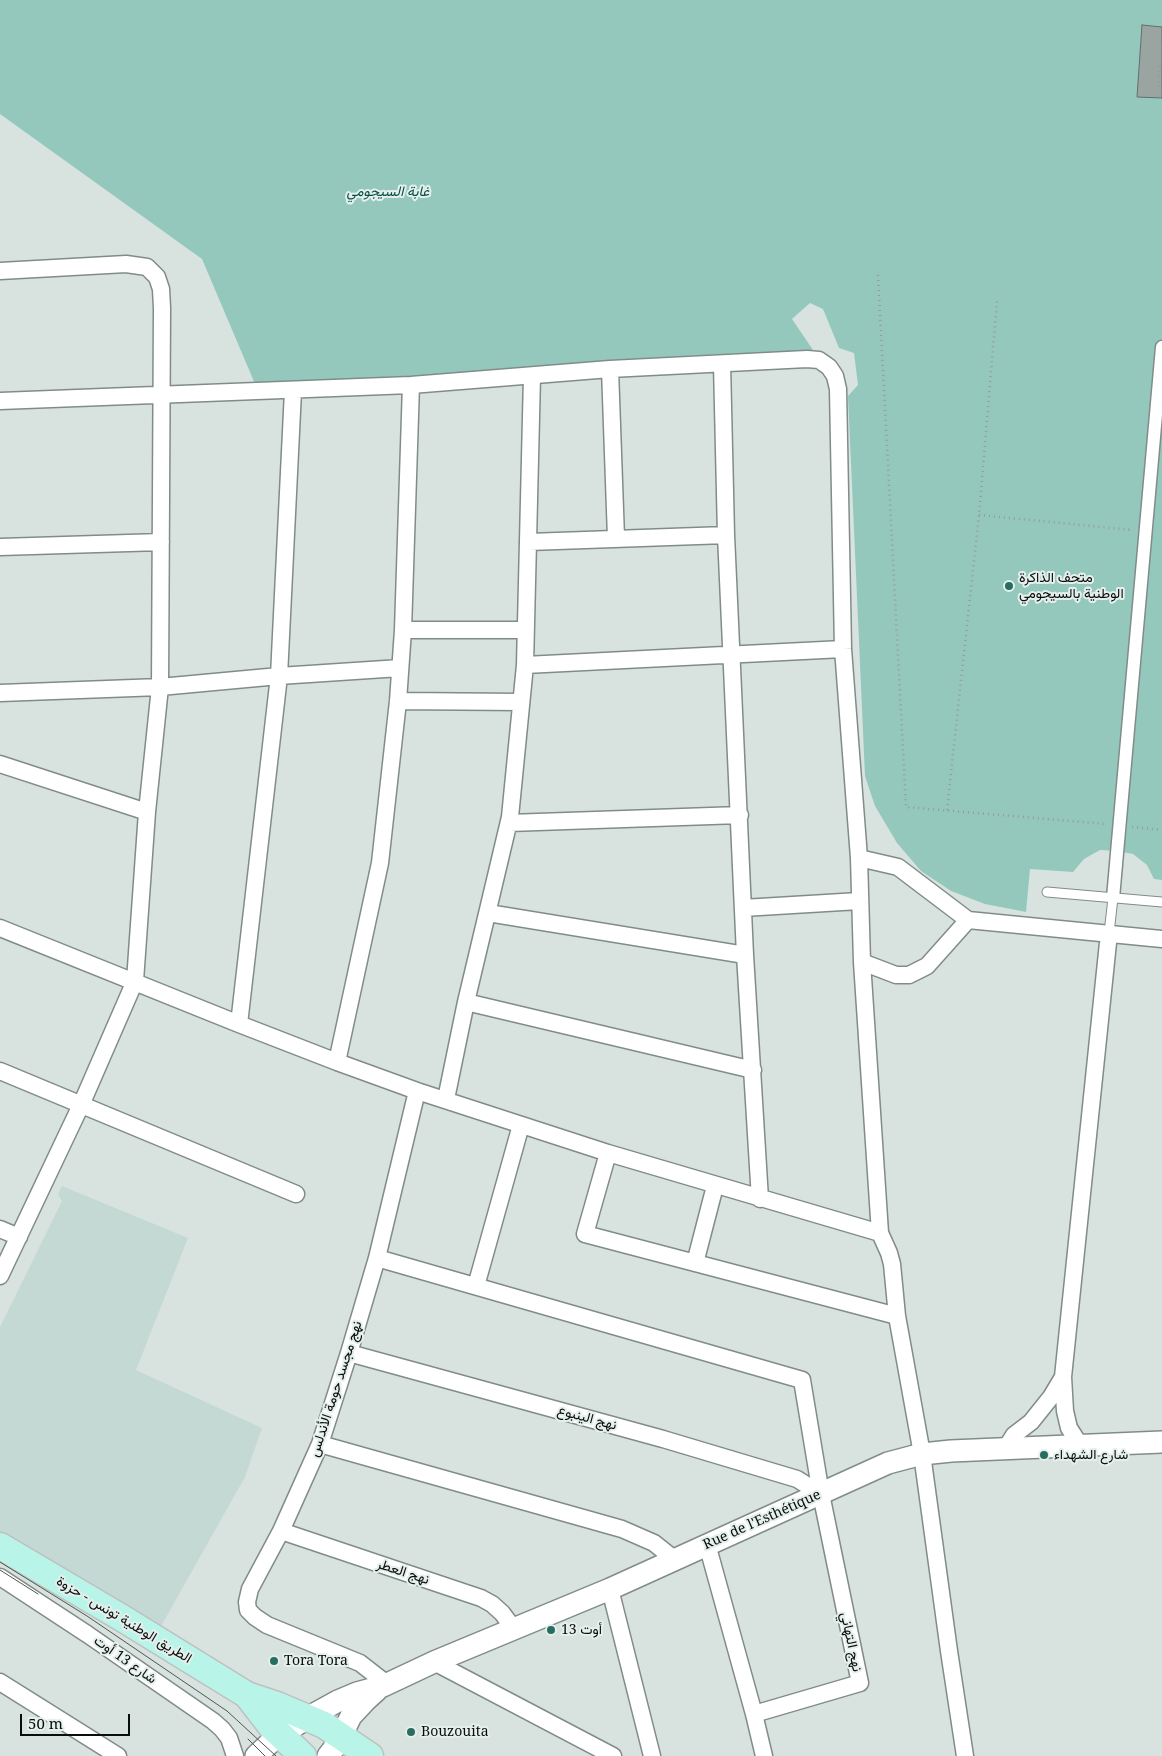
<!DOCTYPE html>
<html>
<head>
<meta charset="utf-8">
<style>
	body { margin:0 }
	#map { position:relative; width:1162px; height:1756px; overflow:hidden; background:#d8e3e0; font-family:"Noto Serif",serif }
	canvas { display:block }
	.scale { position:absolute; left:20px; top:1714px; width:110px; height:22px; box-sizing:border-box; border:2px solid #090d0c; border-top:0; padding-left:6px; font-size:15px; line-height:18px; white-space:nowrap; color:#090d0c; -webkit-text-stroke:4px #e5f0ed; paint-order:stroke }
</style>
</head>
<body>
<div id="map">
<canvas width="1162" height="1756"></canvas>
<div class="scale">50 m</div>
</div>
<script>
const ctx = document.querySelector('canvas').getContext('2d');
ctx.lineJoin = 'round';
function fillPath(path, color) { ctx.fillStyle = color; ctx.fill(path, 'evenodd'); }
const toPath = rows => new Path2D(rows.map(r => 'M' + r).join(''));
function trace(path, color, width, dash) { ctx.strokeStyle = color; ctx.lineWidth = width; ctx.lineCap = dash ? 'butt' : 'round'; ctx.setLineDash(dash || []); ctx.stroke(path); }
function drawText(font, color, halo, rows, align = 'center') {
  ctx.font = font + ' "Noto Serif",Vazirmatn,serif'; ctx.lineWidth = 4; ctx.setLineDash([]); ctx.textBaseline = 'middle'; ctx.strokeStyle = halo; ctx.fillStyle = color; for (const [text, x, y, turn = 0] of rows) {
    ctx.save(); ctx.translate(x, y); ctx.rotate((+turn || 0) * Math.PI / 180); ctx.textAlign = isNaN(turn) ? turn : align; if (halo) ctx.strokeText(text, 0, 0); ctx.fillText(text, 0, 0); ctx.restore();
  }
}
const built = toPath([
	[62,1186,188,1238,136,1370,262,1428,245,1477,160,1628,0,1538,0,1327,62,1201,58,1194]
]);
const green = toPath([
	[0,0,1162,0,1162,880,1154,879,1147,865,1133,854,1117,851,1100,850,1084,859,1073,872,1030,869,1026,912,985,904,951,891,921,871,897,843,875,806,865,776,848,396,858,385,854,353,839,348,823,309,810,303,792,319,813,350,684,356,261,398,202,259,0,114]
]);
const building = toPath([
	[1142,25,1162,27,1162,98,1137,97,1142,25]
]);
const path = toPath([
	[1162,46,1158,84,1162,91],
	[878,275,906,807,1106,824],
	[979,515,1133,530],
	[947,810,979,515,997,301],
	[1132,827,1162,830]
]);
const service = toPath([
	[1047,892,1162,902],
	[1109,933,1113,898]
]);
const pedestrian = toPath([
	[1113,898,1162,347]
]);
const minor = toPath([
	[0,271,126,264,147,267,157,277,161,289,162,308,160,687,147,812,135,981,81,1105,0,1276],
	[722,364,726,535,745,955,760,1199],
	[610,369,616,538],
	[0,401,411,385,610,369,807,359,819,360,829,367,835,376,838,389,843,649,859,858,862,962,880,1233,889,1253,892,1264,897,1316,922,1454,949,1651,965,1756],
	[529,542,726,535],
	[0,547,161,542],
	[403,630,525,630],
	[525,665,843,649],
	[0,693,160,687,279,676,400,668],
	[398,701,521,702],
	[0,764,147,812],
	[509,823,740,815],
	[859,858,898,867,968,920,1162,939],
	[743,908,859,901],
	[488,913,745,955],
	[0,928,239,1024,337,1062,417,1091,608,1153,880,1233],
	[862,962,896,975,909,975,927,966,968,920],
	[466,1002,753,1070],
	[239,1024,279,676,293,391],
	[337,1062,380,863,398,701,403,630,411,385],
	[0,1071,296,1194],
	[446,1099,466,1002,510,817,525,665,532,376],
	[608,1153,585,1234,897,1316],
	[0,1229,19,1237],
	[377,1258,802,1380,821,1494,860,1683,754,1714],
	[695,1263,715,1186],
	[476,1286,521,1125],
	[349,1353,663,1439,797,1479,821,1494],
	[320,1444,622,1529,654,1543,674,1559],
	[1080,1445,1069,1428,1065,1411,1063,1377,1109,933],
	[1006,1448,1014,1435,1031,1422,1051,1397,1063,1377],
	[281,1531,481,1598,492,1604,502,1613,514,1629],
	[707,1544,754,1714,764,1756],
	[0,1577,87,1634,213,1721,222,1729,229,1738,235,1756],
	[610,1589,652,1756],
	[434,1662,613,1756],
	[0,1682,118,1756],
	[387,1684,360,1663,267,1625,255,1617,248,1610,247,1602,250,1589,281,1531,320,1444,349,1353,377,1258,417,1091]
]);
const tertiary = toPath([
	[256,1756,272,1741,307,1718,338,1701,357,1693,383,1686,434,1662,610,1589,888,1463,922,1454,951,1451,1162,1442],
	[328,1756,338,1743,351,1716,366,1700,377,1690]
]);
const primary = toPath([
	[0,1546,122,1618,247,1695,277,1705,324,1725,370,1756],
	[247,1695,271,1726,303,1756]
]);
const tram = toPath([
	[0,1562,87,1616,227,1711,276,1756],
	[0,1570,38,1594],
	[248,1739,265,1756]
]);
const markers = [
	[1009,586,5,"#276d60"],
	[1044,1455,5,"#276d60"],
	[551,1630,5,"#276d60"],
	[274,1661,5,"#276d60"],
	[411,1732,5,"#276d60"]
];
const parkNames = [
	["غابة السيجومي",388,192]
];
const poiNames = [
	["متحف الذاكرة",1019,578],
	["الوطنية بالسيجومي",1019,594],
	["شارع الشهداء",1054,1455],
	["13 أوت",561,1630],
	["Tora Tora",284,1661],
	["Bouzouita",421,1732]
];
const streetNames = [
	["نهج مجسد حومة الأندلس",336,1389,-72],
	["نهج الينبوع",587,1418,15],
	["Rue de l'Esthétique",762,1520,-24],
	["نهج العطر",403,1572,18],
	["الطريق الوطنية تونس - حزوة",124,1620,31],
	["نهج التهاني",851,1642,78],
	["شارع 13 أوت",125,1660,35]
];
fillPath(built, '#c5d9d4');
fillPath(green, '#95c8bd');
fillPath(building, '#9aa5a2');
trace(building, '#646e6b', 1);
trace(service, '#818c89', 11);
trace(pedestrian, '#818c89', 15);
trace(minor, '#818c89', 19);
trace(tertiary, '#818c89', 24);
trace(primary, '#bfc0c0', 29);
trace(path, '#939b99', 2.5, [1, 4]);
trace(service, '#fff', 9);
trace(pedestrian, '#fff', 12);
trace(minor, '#fff', 16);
trace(tertiary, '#fff', 21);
trace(primary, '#b8f4e8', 26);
trace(tram, '#4f5554', 1);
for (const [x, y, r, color] of markers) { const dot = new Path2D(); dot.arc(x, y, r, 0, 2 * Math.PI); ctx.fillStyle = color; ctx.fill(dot); trace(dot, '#e5f0ed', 2); }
drawText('italic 14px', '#044e43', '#e5f0ed', parkNames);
drawText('14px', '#090d0c', '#e5f0ed', poiNames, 'left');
drawText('14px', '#090d0c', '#e5f0ed', streetNames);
</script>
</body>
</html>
